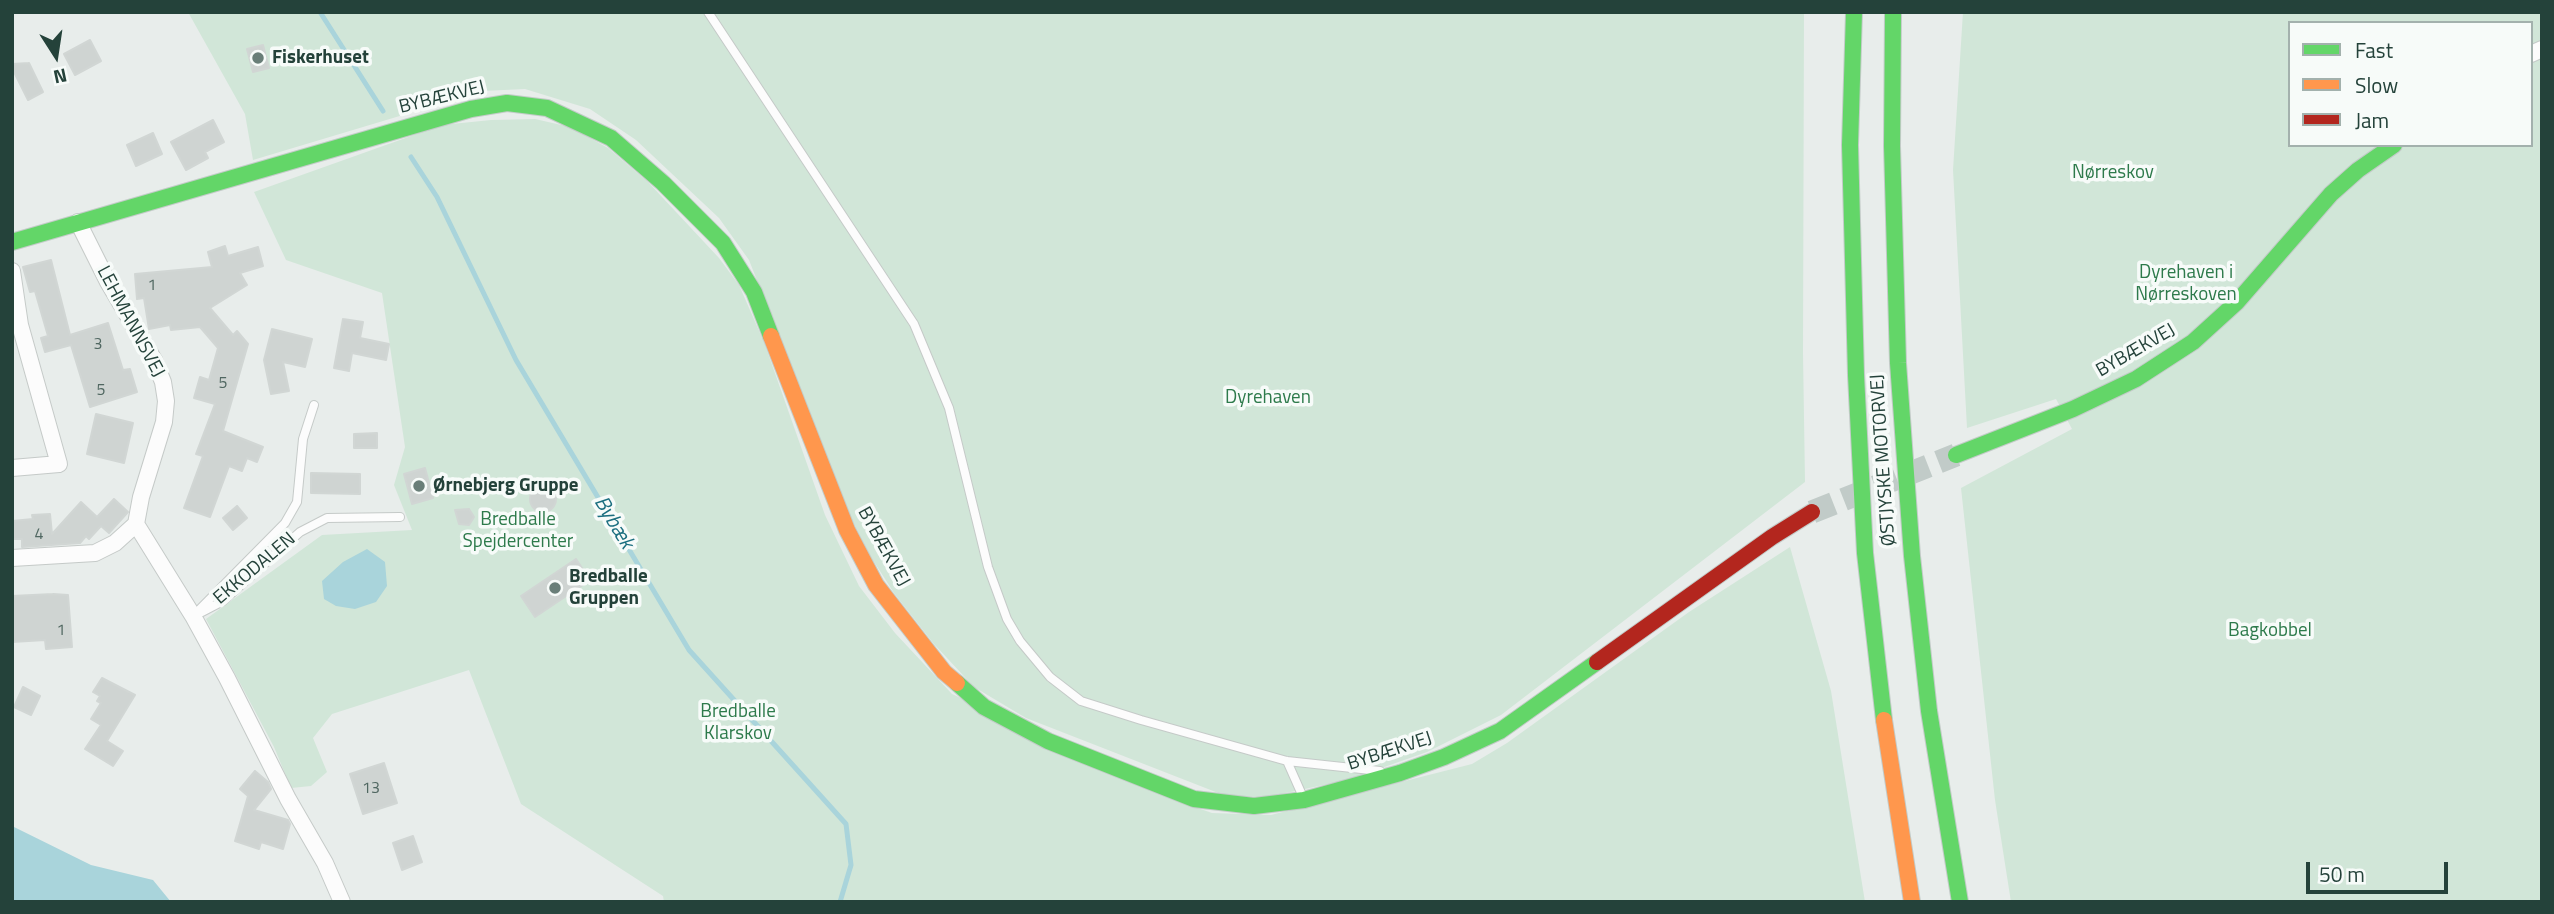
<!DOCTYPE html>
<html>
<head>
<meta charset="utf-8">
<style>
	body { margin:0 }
	#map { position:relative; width:2554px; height:914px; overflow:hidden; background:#e8edeb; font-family:"Titillium Web",sans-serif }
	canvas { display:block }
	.frame { position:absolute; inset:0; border:14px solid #24423a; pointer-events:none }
	.legend { position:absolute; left:2288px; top:21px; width:245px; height:126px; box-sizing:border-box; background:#f7fbf9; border:2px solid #a3b1ad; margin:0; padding:9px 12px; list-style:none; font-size:21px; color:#24423a }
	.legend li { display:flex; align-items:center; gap:14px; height:35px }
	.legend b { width:35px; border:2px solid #a3b1ad }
	.north { position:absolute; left:21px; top:21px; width:70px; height:70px; -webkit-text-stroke:5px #f7fbf9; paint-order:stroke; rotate:168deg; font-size:19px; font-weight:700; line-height:28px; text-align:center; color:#24423a }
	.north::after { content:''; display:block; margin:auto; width:24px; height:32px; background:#24423a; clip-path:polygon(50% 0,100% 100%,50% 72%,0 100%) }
	.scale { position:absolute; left:2306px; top:862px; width:142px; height:32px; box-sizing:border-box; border:4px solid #24423a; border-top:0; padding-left:9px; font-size:21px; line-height:24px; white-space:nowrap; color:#24423a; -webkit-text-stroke:5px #f7fbf9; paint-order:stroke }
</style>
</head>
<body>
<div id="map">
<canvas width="2554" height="914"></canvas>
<div class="frame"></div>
<ul class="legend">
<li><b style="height:9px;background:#63d668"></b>Fast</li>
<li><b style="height:9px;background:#ff974d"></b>Slow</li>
<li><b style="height:9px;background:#b3261e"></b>Jam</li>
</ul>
<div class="north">N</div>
<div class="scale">50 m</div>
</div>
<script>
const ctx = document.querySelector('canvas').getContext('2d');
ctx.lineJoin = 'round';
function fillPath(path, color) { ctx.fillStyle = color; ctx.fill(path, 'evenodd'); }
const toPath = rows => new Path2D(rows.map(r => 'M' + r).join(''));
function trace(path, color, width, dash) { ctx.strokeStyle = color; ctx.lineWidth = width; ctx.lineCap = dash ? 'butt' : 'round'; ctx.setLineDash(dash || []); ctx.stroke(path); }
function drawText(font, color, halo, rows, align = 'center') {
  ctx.font = font + ' "Titillium Web",sans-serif'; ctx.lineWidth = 7; ctx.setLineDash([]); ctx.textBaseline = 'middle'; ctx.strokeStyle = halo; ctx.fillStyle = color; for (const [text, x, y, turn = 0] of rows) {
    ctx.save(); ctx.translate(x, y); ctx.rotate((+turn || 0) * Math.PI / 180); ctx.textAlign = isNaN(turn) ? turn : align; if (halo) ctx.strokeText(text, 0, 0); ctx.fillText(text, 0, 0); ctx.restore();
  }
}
const green = toPath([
	[188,12,1804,12,1803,353,1805,482,1501,715,1427,752,1347,780,1267,797,1226,796,1026,718,974,687,934,644,894,593,871,557,849,514,749,260,719,218,636,140,590,109,525,89,483,91,253,160,245,114],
	[1963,12,2542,12,2542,902,2011,902,1995,800,1961,488,2072,429,2056,399,1967,428,1953,170],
	[2290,23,2531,23,2531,145,2290,145],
	[535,119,570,127,608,148,648,182,719,258,739,285,764,342,825,515,859,586,895,633,952,694,1195,807,1212,813,1271,815,1472,764,1507,743,1689,612,1790,547,1831,691,1865,902,664,902,663,896,521,804,469,670,332,714,313,738,327,772,311,786,291,788,274,747,206,619,322,535,412,530,394,485,405,447,382,293,286,260,254,192,442,125,491,120]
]);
const water = toPath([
	[367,549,385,562,387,586,376,602,355,609,336,606,324,599,322,581,343,562],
	[12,826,91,865,153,880,171,902,12,902]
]);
const stream = toPath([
	[320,12,383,111],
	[411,157,437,197,516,360,689,650,846,824,851,865,840,902]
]);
const building = toPath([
	[90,40,101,61,75,75,64,54,90,40],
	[263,45,269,68,253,72,247,49,263,45],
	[29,63,43,92,28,100,12,68,12,64,29,63],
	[213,120,224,142,205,152,208,158,186,170,171,142,213,120],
	[153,133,162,154,136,166,127,145,153,133],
	[225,246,228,256,258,247,263,266,240,273,247,285,210,308,233,335,237,331,248,344,223,431,263,447,257,462,247,458,242,471,229,466,210,517,184,508,203,456,196,454,215,404,194,398,200,377,209,380,218,348,200,327,171,330,170,325,149,329,144,298,137,299,135,274,212,267,208,252,225,246],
	[51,260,70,335,108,323,123,370,130,369,137,392,90,407,71,345,45,352,41,338,48,336,35,291,30,292,23,267,51,260],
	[343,319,363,322,360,338,389,344,386,360,352,353,349,371,334,368,343,319],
	[272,329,312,339,305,367,283,362,289,391,271,394,264,360,272,329],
	[96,414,133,423,124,463,87,454,96,414],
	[377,433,377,448,354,448,354,434,377,433],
	[425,468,433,498,412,504,404,474,425,468],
	[311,473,360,474,360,494,311,493,311,473],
	'530 499a13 13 0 1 1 26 0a13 13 0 1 1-26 0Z',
	[114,499,128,512,109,533,101,526,89,539,86,536,80,543,22,547,22,539,12,539,12,521,33,519,32,515,50,514,52,534,81,502,97,517,114,499],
	[237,506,247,518,233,530,223,518,237,506],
	[469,509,474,517,469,525,459,524,455,510,469,509],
	[576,559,590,580,535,617,521,596,576,559],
	[53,594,68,595,72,647,46,649,45,640,12,642,12,596,53,594],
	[102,678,135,695,107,741,123,751,113,766,85,749,101,725,91,719,101,703,97,701,100,696,93,692,102,678],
	[23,687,40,696,31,715,14,707,23,687],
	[384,763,397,803,363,814,350,774,384,763],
	[255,771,268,782,271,789,254,810,288,820,290,824,283,849,261,842,259,849,235,841,248,796,240,789,255,771],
	[413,836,422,862,402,870,393,843,413,836]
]);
const secondaryTunnel = toPath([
	[1812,512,1956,455]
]);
const lane = toPath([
	[708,12,914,324,949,408,988,567,1007,619,1020,641,1050,677,1081,701,1141,720,1287,761,1380,771],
	[202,612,223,601,300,532,327,518,400,517],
	[193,616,285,523,297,502,303,439,314,405],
	[1287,761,1303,797]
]);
const street = toPath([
	[2531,54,2542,49],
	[78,222,108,282,154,360,163,382,166,401,164,422,141,497,136,524,193,616,227,678,288,799,325,863,342,902],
	[12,271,20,325,59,464,12,468],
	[12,558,95,553,115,543,136,524]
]);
const fast = toPath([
	[1854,12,1850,145,1856,375,1865,553,1884,720],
	[1893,12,1892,146,1898,363,1912,556,1929,711,1960,902],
	[12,242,471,109,507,103,547,108,611,138,663,183,723,243,754,292,771,336],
	[1956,455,2073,409,2136,379,2193,342,2237,302,2331,194,2358,170,2394,145],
	[957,683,984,707,1048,741,1194,799,1254,806,1304,800,1400,773,1444,757,1500,731,1597,662]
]);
const slow = toPath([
	[771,336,847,530,876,585,944,672,957,683],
	[1884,720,1912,902]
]);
const jam = toPath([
	[1597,662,1772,537,1812,512]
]);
const markers = [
	[258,58,7,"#697e78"],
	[419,486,7,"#697e78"],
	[555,588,7,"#697e78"]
];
const numberNames = [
	["1",152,286],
	["3",98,345],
	["5",223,384],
	["5",101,391],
	["4",39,535],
	["1",61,631],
	["13",371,789]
];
const poiNames = [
	["Fiskerhuset",272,58],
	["Ørnebjerg Gruppe",433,486],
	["Bredballe",569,577],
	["Gruppen",569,599]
];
const streetNames = [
	["BYBÆKVEJ",442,98,-14],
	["LEHMANNSVEJ",130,322,62],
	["BYBÆKVEJ",2136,351,-30],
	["ØSTJYSKE MOTORVEJ",1884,460,-94],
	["BYBÆKVEJ",883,547,61],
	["EKKODALEN",255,569,-40],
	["BYBÆKVEJ",1390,752,-18]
];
const parkNames = [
	["Nørreskov",2113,173],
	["Dyrehaven i",2186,273],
	["Nørreskoven",2186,295],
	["Dyrehaven",1268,398],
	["Bredballe",518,520],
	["Spejdercenter",518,542],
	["Bagkobbel",2270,631],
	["Bredballe",738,712],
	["Klarskov",738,734]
];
const waterNames = [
	["Bybæk",613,523,59]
];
fillPath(green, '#d1e6d8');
fillPath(water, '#a9d4db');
trace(stream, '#a9d4db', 5);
fillPath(building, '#cfd4d2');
trace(building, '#d1d6d4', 2);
trace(secondaryTunnel, '#c1cbc8', 23, [23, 11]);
trace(lane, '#c5cac8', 10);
trace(street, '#c5cac8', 18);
trace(fast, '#c3cbc8', 18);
trace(slow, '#c3cbc8', 18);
trace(jam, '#c3cbc8', 18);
trace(lane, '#fcfcfc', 8);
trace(street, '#fcfcfc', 16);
trace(fast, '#63d668', 16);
trace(slow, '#ff974d', 16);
trace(jam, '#b3261e', 16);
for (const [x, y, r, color] of markers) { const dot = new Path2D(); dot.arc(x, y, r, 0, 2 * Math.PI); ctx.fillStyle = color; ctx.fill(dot); trace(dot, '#f7fbf9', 2.5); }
drawText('16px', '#506761', null, numberNames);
drawText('bold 19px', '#24423a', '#f7fbf9', poiNames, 'left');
drawText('19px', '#24423a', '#f7fbf9', streetNames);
drawText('19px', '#2d7a4b', '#f7fbf9', parkNames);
drawText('italic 21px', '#1c6f80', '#f7fbf9', waterNames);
</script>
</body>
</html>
